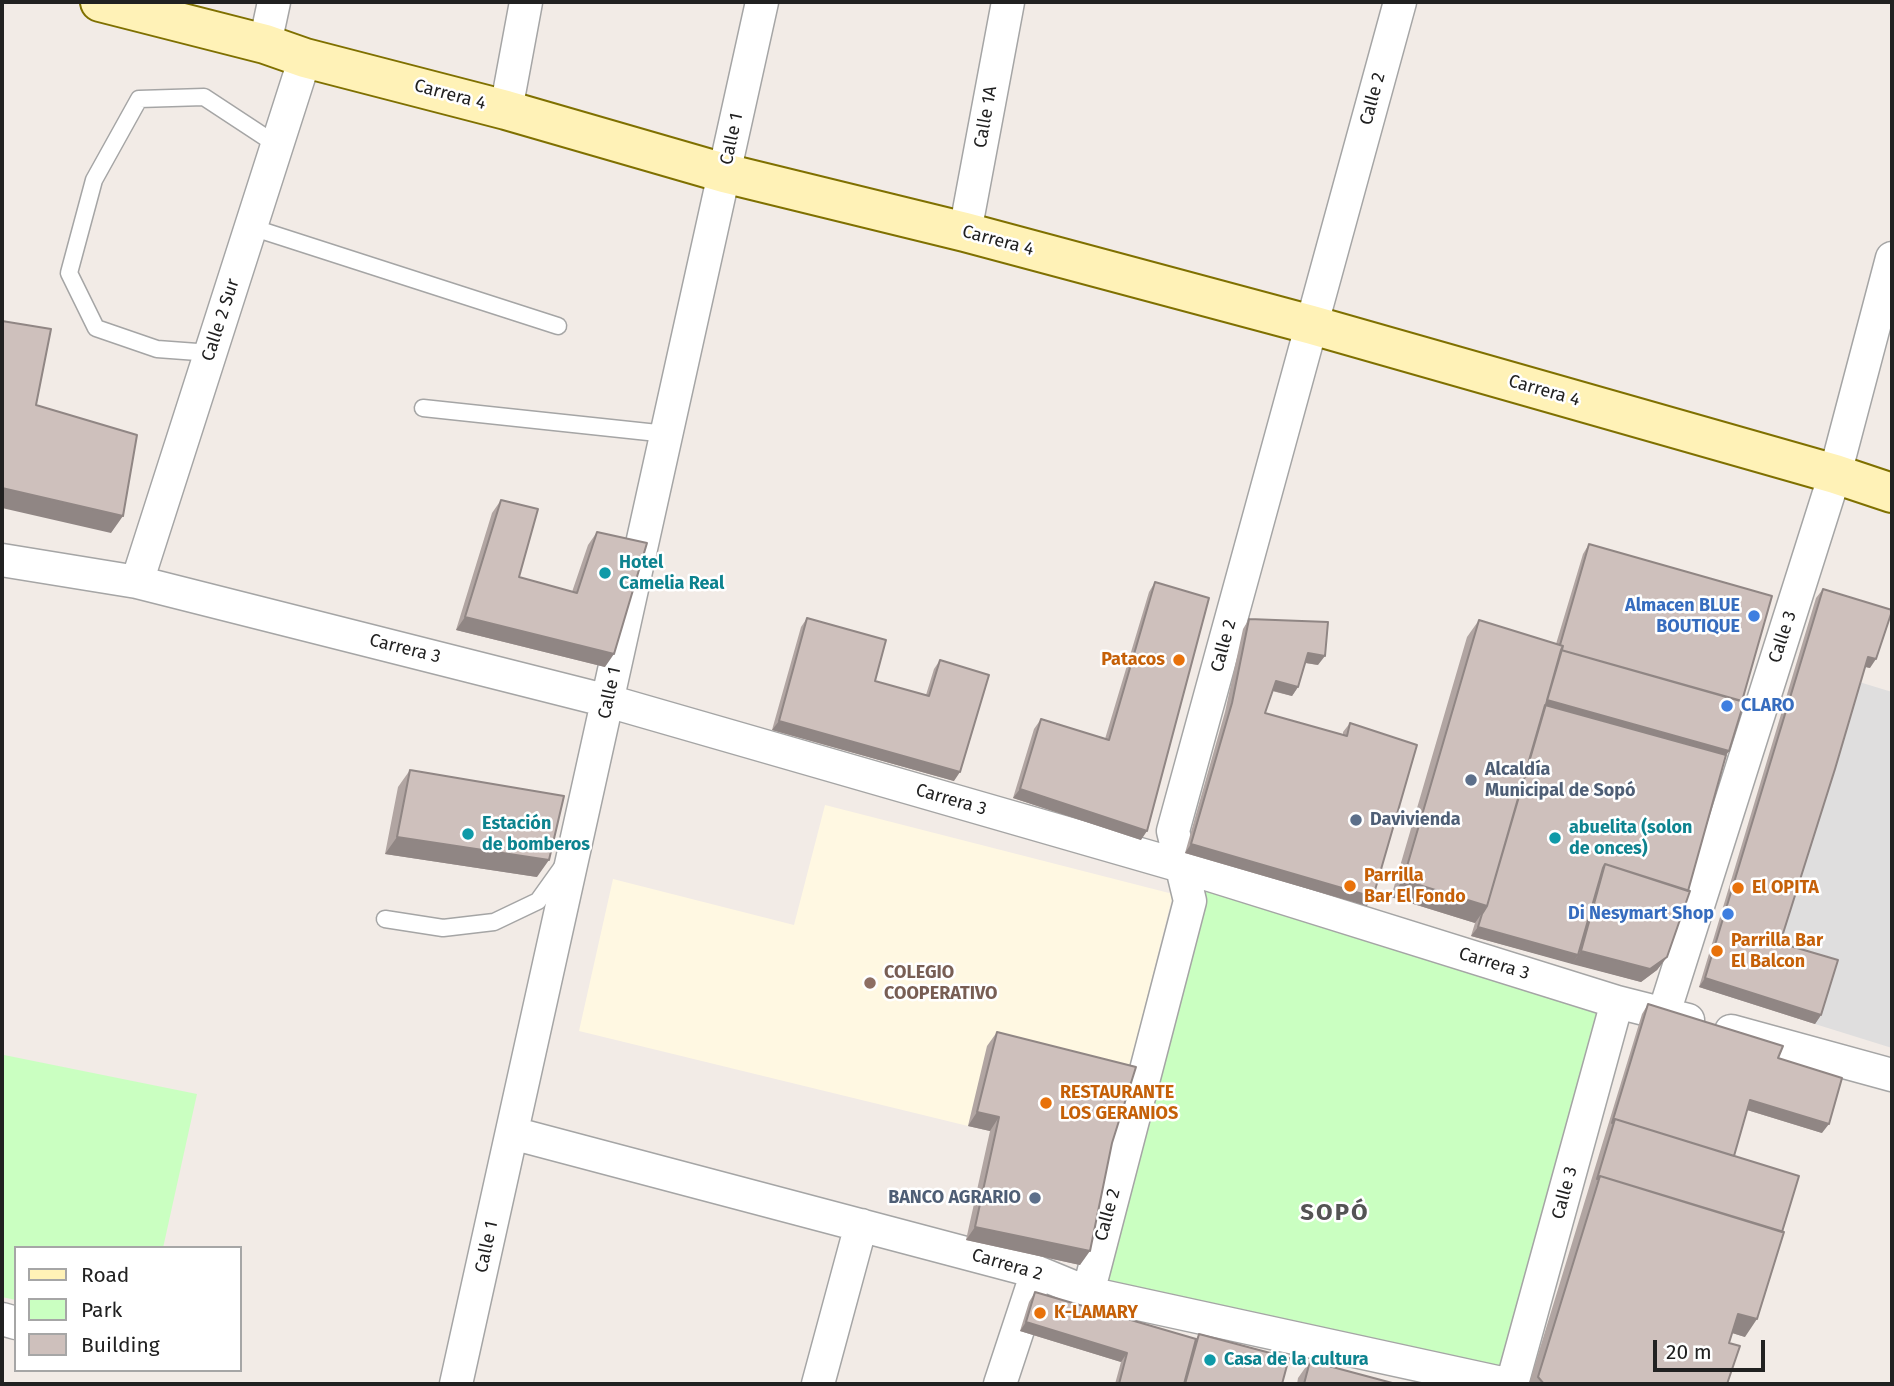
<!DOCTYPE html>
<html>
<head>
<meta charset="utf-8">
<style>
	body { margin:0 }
	#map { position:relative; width:1894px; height:1386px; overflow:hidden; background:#f2ebe6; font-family:"Fira Sans",sans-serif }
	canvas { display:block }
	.frame { position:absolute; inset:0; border:4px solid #212121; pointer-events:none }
	.legend { position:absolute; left:14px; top:1246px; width:228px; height:126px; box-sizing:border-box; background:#fff; border:2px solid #a6a6a6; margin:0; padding:9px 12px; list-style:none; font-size:21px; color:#212121 }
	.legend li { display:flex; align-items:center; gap:14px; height:35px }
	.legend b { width:35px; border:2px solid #a6a6a6 }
	.scale { position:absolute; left:1653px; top:1340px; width:112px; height:32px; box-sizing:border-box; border:4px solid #212121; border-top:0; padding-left:9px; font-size:21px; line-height:24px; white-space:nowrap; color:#212121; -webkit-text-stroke:5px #fff; paint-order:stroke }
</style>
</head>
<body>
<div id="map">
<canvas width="1894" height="1386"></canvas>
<div class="frame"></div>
<ul class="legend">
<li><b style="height:9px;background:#fff2b7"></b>Road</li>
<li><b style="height:19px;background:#caffc1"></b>Park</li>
<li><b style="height:19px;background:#cec0bc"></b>Building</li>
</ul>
<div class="scale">20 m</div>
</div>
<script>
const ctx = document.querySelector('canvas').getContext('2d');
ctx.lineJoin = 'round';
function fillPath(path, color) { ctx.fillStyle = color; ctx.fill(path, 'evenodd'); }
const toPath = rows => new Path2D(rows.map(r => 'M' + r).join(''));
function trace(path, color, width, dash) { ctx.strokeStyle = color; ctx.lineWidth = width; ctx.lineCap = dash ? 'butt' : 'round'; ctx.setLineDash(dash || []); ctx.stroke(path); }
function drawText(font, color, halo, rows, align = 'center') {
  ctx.font = font + ' "Fira Sans",sans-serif'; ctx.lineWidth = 5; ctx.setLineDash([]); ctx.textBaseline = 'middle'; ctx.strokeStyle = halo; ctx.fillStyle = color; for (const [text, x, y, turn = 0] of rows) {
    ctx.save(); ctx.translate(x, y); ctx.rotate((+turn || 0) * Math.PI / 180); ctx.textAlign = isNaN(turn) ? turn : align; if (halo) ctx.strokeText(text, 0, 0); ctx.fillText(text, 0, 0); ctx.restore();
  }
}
const residential = toPath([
	[1856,681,1892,692,1892,1048,1815,1024,1774,952]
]);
const education = toPath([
	[825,805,1173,894,1126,1081,988,1046,968,1126,579,1031,613,879,794,925]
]);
const park = toPath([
	[1181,866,1617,1002,1512,1384,1088,1293,1190,901],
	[4,1055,197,1094,163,1248,16,1248,16,1300,2,1297,2,1064]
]);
const lane = toPath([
	[251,227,558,326],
	[211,353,157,349,96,328,69,273,94,180,139,99,204,97,277,145],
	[423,408,667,434],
	[385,919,443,928,494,922,538,901,563,866]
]);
const street = toPath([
	[265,44,274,2],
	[506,110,526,2],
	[965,232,1008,2],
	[2,560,137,582,608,701,1181,866,1617,1002,1688,1020],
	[137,582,305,58],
	[1664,1013,1835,474,1892,258],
	[1731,1031,1892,1075],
	[512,1133,1037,1272,1088,1293,1506,1384],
	[1088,1293,1190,901,1173,831,1400,2],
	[2,1319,16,1323],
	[456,1384,762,2],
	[818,1384,861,1225],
	[1000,1384,1037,1272],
	[1512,1384,1617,1002]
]);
const secondary = toPath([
	[100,2,265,44,305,58,506,110,724,173,965,232,1312,325,1835,474,1892,493]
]);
const wall = toPath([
	[501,500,519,577,572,592,588,545,597,532,605,667,456,630,492,513],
	[1589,544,1742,701,1729,751,1726,755,1667,957,1657,970,1641,982,1471,936,1475,923,1391,897,1467,637,1479,620,1556,644,1583,554],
	[1155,582,1141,840,1013,798,1034,729,1041,719,1105,739,1149,592],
	[1823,589,1870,668,1865,667,1780,943,1821,1015,1815,1024,1699,987,1816,598],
	[807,618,875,681,926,695,934,669,940,660,954,781,772,730,801,627],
	[1249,619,1318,665,1305,663,1298,687,1292,696,1272,691,1265,713,1343,735,1343,732,1350,723,1367,906,1185,853,1225,712,1243,629],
	[410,770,537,877,385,854,398,787],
	[1648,1004,1778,1058,1822,1133,1747,1110,1734,1156,1745,1337,1732,1333,1729,1343,1727,1384,1529,1384,1642,1014],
	[997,1032,1112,1143,1080,1265,966,1240,990,1131,968,1126,987,1046],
	[1035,1292,1196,1339,1199,1334,1282,1384,1115,1384,1121,1362,1020,1331,1029,1302],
	[1310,1361,1396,1384,1297,1384,1298,1378]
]);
const shadedWall = toPath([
	[2,488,123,516,111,533,2,508],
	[465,617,614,654,605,667,456,630],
	[1308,653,1325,656,1318,665,1301,662],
	[1868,657,1876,659,1870,668,1862,666],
	[1276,681,1298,687,1292,696,1270,690],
	[1546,700,1729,751,1720,764,1540,714],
	[779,721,960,772,954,781,772,730],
	[1020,789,1147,831,1141,840,1013,798],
	[397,837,549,860,537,877,385,854],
	[1191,844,1373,897,1367,906,1185,853],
	[1403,880,1487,906,1475,923,1391,897],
	[1478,927,1578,955,1572,964,1471,936],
	[1581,951,1667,957,1657,970,1641,982,1572,964],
	[1705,978,1821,1015,1815,1024,1699,987],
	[1750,1100,1829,1124,1822,1133,1744,1109],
	[977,1112,999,1117,990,1131,968,1126],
	[975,1227,1090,1251,1080,1265,966,1240],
	[1738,1314,1757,1319,1745,1337,1726,1331],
	[1026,1322,1127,1353,1121,1362,1020,1331]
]);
const building = toPath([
	[2,321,51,329,36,405,137,435,123,516,2,488,2,321],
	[501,500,538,509,519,577,577,593,597,532,647,543,614,654,465,617,501,500],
	[1589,544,1772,596,1742,701,1561,650,1563,646,1560,645,1589,544],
	[1155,582,1209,598,1147,831,1020,789,1041,719,1109,740,1155,582],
	[1823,589,1892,610,1892,611,1876,659,1868,657,1835,769,1780,943,1838,960,1821,1015,1705,978,1823,589],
	[807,618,886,640,875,681,929,696,940,660,989,675,960,772,779,721,807,618],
	[1249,619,1328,622,1325,656,1308,653,1298,687,1276,681,1265,713,1347,736,1350,723,1417,745,1373,897,1191,844,1232,703,1249,619],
	[1479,620,1563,646,1487,906,1403,880,1479,620],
	[1561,650,1744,702,1729,751,1547,700,1561,650],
	[1545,705,1726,755,1688,891,1605,864,1603,868,1578,955,1478,927,1482,914,1487,906,1545,705],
	[410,770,564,796,549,860,397,837,410,770],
	[1605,864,1690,891,1667,957,1650,969,1581,951,1605,864],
	[1648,1004,1783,1046,1778,1058,1842,1078,1829,1124,1750,1100,1734,1156,1615,1119,1612,1123,1648,1004],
	[997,1032,1136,1067,1112,1143,1090,1251,975,1227,999,1117,977,1112,997,1032],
	[1615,1119,1799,1176,1782,1232,1600,1176,1597,1179,1615,1119],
	[1600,1176,1784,1232,1757,1319,1738,1314,1729,1343,1740,1346,1727,1384,1544,1384,1538,1377,1600,1176],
	[1035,1292,1196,1339,1184,1384,1119,1384,1127,1353,1026,1322,1035,1292],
	[1199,1334,1289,1358,1282,1384,1185,1384,1199,1334],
	[1310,1361,1396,1384,1304,1384,1310,1361]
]);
const markers = [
	[605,573,7,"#0f9aa8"],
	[1754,616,7,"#3f7fe0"],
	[1179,660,7,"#e8710a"],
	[1727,706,7,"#3f7fe0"],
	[1471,780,7,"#5c6f8a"],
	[1356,820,7,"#5c6f8a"],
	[468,834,7,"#0f9aa8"],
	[1555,838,7,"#0f9aa8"],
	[1350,886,7,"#e8710a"],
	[1738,888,7,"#e8710a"],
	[1728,914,7,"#3f7fe0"],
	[1717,951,7,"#e8710a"],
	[870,983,7,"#8d6e63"],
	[1046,1103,7,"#e8710a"],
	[1035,1198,7,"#5c6f8a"],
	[1040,1313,7,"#e8710a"],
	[1210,1360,7,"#0f9aa8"]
];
const streetNames = [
	["Carrera 4",450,95,15],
	["Calle 2",1373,99,-75],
	["Calle 1A",986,117,-80],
	["Calle 1",732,139,-78],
	["Carrera 4",998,241,15],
	["Calle 2 Sur",221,320,-72],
	["Carrera 4",1544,391,16],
	["Calle 3",1783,637,-72],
	["Calle 2",1224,646,-75],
	["Carrera 3",405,649,14],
	["Calle 1",610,693,-78],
	["Carrera 3",951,800,16],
	["Carrera 3",1494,964,17],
	["Calle 3",1565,1193,-75],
	["Calle 2",1108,1215,-75],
	["Calle 1",487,1247,-78],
	["Carrera 2",1007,1265,16]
];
const cultureNames = [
	["Hotel",619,563],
	["Camelia Real",619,584],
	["Estación",482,824],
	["de bomberos",482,845],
	["abuelita (solon",1569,828],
	["de onces)",1569,849],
	["Casa de la cultura",1224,1360]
];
const shopNames = [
	["Almacen BLUE",1740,606],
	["BOUTIQUE",1740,627],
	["CLARO",1741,706,"left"],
	["Di Nesymart Shop",1714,914]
];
const foodNames = [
	["Patacos",1165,660,"right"],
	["Parrilla",1364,876],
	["Bar El Fondo",1364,897],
	["El OPITA",1752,888],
	["Parrilla Bar",1731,941],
	["El Balcon",1731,962],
	["RESTAURANTE",1060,1093],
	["LOS GERANIOS",1060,1114],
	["K-LAMARY",1054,1313]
];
const serviceNames = [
	["Alcaldía",1485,770],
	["Municipal de Sopó",1485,791],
	["Davivienda",1370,820],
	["BANCO AGRARIO",1021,1198,"right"]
];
const educationNames = [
	["COLEGIO",884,973],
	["COOPERATIVO",884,994]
];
const districtNames = [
	["SOPÓ",1335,1213]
];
fillPath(residential, '#dfdede');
fillPath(education, '#fff8e2');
fillPath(park, '#caffc1');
trace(lane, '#a5a5a5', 19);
trace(street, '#a5a5a5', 35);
trace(secondary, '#7f7000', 42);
trace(lane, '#fff', 16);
trace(street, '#fff', 32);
trace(secondary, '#fff2b7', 38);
fillPath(wall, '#b1a5a2');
fillPath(shadedWall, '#908684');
fillPath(building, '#cec0bc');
trace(building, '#908684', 2);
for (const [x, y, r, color] of markers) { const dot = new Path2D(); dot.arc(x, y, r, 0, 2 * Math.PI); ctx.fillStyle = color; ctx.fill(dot); trace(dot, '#fff', 2.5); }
drawText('18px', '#212121', '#fff', streetNames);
drawText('bold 18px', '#0d838f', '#fff', cultureNames, 'left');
drawText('bold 18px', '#366cbe', '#fff', shopNames, 'right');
drawText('bold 18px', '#c56008', '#fff', foodNames, 'left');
drawText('bold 18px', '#4e5e75', '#fff', serviceNames, 'left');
drawText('bold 18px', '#785e54', '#fff', educationNames, 'left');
ctx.letterSpacing = '2px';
drawText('bold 24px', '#545454', '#fff', districtNames);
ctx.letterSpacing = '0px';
</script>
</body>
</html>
